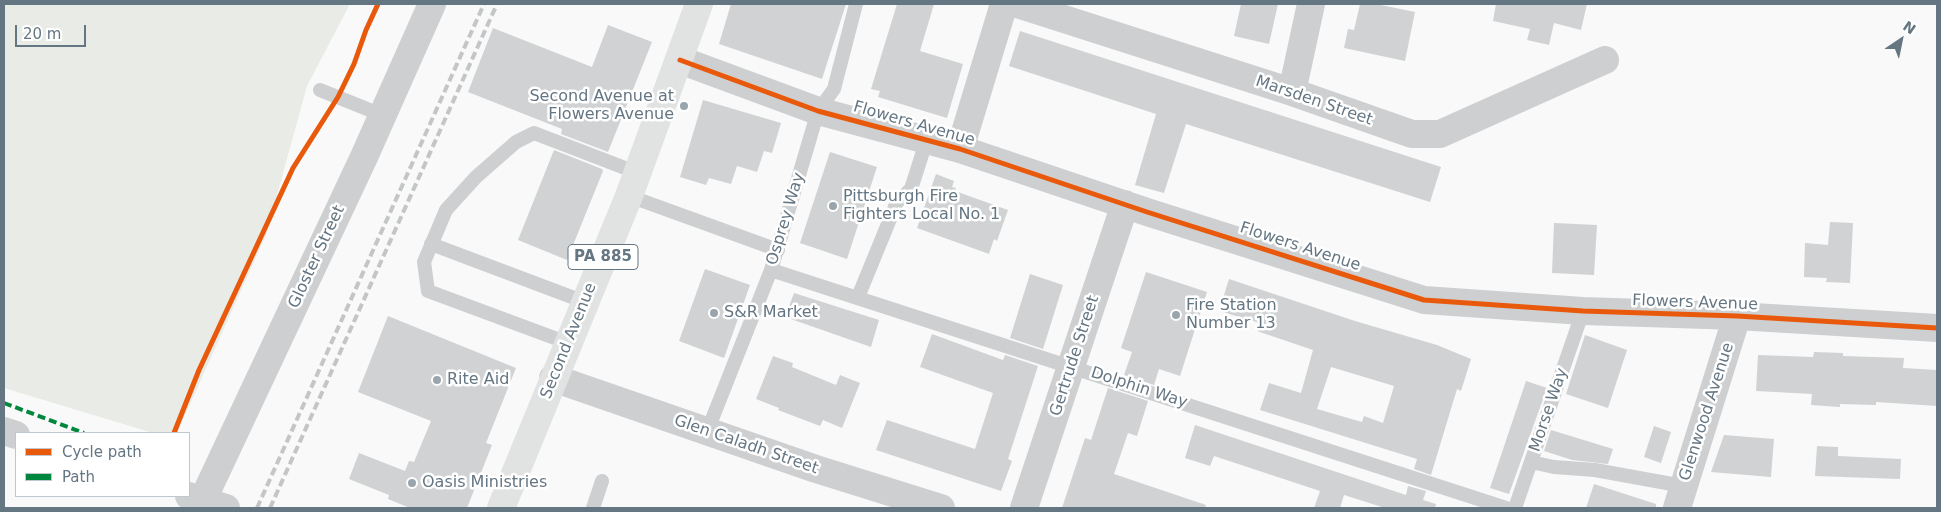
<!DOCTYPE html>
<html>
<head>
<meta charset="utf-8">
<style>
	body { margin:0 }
	#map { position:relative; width:1941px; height:512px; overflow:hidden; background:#f9f9f9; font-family:"DejaVu Sans",sans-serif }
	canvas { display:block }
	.frame { position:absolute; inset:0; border:5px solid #657683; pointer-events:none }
	.legend { position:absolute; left:15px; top:432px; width:175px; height:65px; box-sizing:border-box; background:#fff; border:1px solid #c1c8cd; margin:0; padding:6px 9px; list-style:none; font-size:15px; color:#657683 }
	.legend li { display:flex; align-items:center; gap:10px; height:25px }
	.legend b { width:25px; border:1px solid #c1c8cd }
	.north { position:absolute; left:1876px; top:15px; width:50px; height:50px; -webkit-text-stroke:4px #fff; paint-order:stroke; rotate:34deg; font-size:14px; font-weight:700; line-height:20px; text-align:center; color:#657683 }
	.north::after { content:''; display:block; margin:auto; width:18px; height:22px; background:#657683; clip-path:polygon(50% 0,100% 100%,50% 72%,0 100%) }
	.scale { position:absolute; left:15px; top:25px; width:71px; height:22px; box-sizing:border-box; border:2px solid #657683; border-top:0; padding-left:6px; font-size:15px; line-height:18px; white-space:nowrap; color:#657683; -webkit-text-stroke:4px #fff; paint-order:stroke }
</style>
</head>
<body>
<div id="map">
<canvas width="1941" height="512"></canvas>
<div class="frame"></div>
<ul class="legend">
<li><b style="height:6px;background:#e8590c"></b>Cycle path</li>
<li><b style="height:6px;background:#00873e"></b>Path</li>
</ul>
<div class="north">N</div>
<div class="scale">20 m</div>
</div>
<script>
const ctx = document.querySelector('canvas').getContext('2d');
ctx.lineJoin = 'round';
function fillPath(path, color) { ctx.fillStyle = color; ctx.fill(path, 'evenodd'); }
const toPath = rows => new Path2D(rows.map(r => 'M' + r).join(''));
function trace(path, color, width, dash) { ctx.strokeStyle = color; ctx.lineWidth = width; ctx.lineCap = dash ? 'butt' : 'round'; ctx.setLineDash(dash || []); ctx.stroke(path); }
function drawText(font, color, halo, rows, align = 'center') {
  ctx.font = font + ' "DejaVu Sans",sans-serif'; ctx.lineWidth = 5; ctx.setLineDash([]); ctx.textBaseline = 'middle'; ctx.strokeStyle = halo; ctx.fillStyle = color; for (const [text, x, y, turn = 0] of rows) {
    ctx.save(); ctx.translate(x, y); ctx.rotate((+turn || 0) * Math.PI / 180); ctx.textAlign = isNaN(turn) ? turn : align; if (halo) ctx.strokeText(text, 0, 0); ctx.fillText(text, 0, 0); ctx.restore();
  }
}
const green = toPath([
	[4,4,350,4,307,86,266,235,177,433,153,433,4,388]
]);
const building = toPath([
	[731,4,846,4,822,79,719,44],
	[897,4,934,4,920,51,963,64,947,118,878,97,880,91,871,89],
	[1241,4,1278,4,1269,44,1234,36],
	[1360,4,1376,4,1415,12,1405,61,1344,48,1348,29,1354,30],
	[1496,4,1587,4,1581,30,1554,23,1549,45,1527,40,1530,29,1493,21],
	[608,25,652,42,608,152,561,134,562,129,468,92,493,28,592,67],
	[1020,31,1441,167,1430,202,1186,124,1164,193,1135,185,1156,114,1009,66],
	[703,100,781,123,772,153,764,151,757,172,737,166,731,184,709,178,706,185,680,177],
	[554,150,602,169,603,171,567,260,518,240],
	[830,152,877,167,847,259,800,243],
	[936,174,954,181,952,187,956,188,955,191,1008,210,997,241,994,239,989,254,917,228],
	[1830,222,1853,223,1850,283,1826,282,1827,278,1804,277,1805,243,1828,245],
	[1554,223,1597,225,1594,275,1552,273],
	[705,269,750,285,724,358,679,341],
	[1146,272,1207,292,1180,376,1159,369,1154,385,1124,375,1132,352,1121,348],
	[1030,274,1063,285,1043,349,1010,338],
	[1229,279,1355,321,1437,345,1471,359,1461,391,1457,389,1431,475,1414,469,1417,459,1260,410,1269,383,1301,393,1313,350,1257,331,1260,323,1219,311],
	[1331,367,1394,386,1383,423,1364,416,1362,422,1317,409],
	[794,293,879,320,871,347,785,317],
	[388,316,516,368,486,443,492,445,467,508,410,508,388,499,389,495,349,479,359,453,405,471,409,461,414,462,431,421,358,392],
	[932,334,1003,360,1005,355,1038,366,1008,459,1012,461,1001,491,876,450,887,420,975,449,993,393,920,367],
	[1585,335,1627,350,1608,408,1566,394],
	[1814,352,1843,353,1843,356,1904,358,1903,368,1937,370,1937,406,1876,402,1876,405,1840,404,1840,407,1811,405,1812,394,1756,391,1758,355,1813,357],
	[773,356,793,363,792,367,836,385,840,375,860,383,842,428,823,420,820,426,778,410,779,408,756,399],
	[1526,381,1547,388,1509,494,1490,488],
	[1108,388,1148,401,1137,436,1128,433,1114,474,1206,505,1205,508,1062,508,1085,438,1091,440],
	[1195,425,1406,495,1408,486,1426,491,1423,500,1436,504,1435,508,1385,508,1344,495,1340,508,1314,508,1320,491,1214,456,1210,466,1185,458],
	[1654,426,1671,432,1661,463,1644,457],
	[1551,430,1613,449,1608,464,1572,460,1544,451],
	[1724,435,1774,439,1771,477,1711,472],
	[1817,446,1838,447,1838,456,1901,459,1900,479,1815,476],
	[1594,484,1656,504,1656,508,1586,508]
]);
const lane = toPath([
	[320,90,382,115],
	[629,196,778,250],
	[431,244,585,302],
	[771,270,1506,508],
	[858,297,897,202,911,189,927,139],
	[568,343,428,291,424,262,446,210,476,177,516,142,534,133,638,173],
	[707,432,771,270,818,111,834,89,856,4],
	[1531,462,1554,467,1595,470,1683,486],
	[593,508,602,481],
	[1515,508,1583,311]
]);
const street = toPath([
	[1017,4,1292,92,1412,134,1440,134,1605,60],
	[680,60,818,111,960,149,1147,212,1424,300,1583,311,1737,316,1937,328],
	[1292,92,1311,4],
	[960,149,1004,4],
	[553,378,816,469,941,508],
	[4,431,16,435],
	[189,496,226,508],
	[199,508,364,157,432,4],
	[1024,508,1125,204],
	[1677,508,1737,316]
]);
const primary = toPath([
	[501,508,629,196,699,4]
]);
const rail = toPath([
	[257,508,484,4],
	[270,508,497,4]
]);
const quiet = toPath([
	[4,403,84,433]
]);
const cycleway = toPath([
	[680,60,818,111,960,149,1147,212,1424,300,1583,311,1737,316,1937,328],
	[174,433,199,370,293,168,338,97,354,64,366,30,378,4]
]);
const markers = [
	[684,106,5,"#99a4ac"],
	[833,206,5,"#99a4ac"],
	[714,313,5,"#99a4ac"],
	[1176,315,5,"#99a4ac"],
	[437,380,5,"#99a4ac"],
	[412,483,5,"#99a4ac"]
];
const shields = [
	[603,257,70]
];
const shieldNames = [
	["PA 885",603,257]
];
const poiNames = [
	["Second Avenue at",674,97,"right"],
	["Flowers Avenue",674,115,"right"],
	["Pittsburgh Fire",843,197],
	["Fighters Local No. 1",843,215],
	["Fire Station",1186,306],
	["Number 13",1186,324],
	["S&R Market",724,313],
	["Rite Aid",447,380],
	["Oasis Ministries",422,483]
];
const streetNames = [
	["Marsden Street",1314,101,19],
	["Flowers Avenue",914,124,16],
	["Osprey Way",786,219,-73],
	["Flowers Avenue",1300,247,18],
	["Gloster Street",317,257,-65],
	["Flowers Avenue",1695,303,2],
	["Second Avenue",569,341,-68],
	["Gertrude Street",1075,356,-72],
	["Dolphin Way",1139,388,18],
	["Morse Way",1549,410,-71],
	["Glenwood Avenue",1707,412,-72],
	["Glen Caladh Street",746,445,19]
];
fillPath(green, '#e8ebe6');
fillPath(building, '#d0d2d3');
trace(lane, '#cecfd0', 14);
trace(street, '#cecfd0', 28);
trace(primary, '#e1e2e2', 28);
trace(rail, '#c3c5c6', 4, [8, 4]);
trace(quiet, '#00873e', 4, [8, 4]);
trace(cycleway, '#e8590c', 5);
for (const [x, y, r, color] of markers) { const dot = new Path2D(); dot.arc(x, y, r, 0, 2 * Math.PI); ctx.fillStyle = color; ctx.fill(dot); trace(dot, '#fff', 2); }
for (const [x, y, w] of shields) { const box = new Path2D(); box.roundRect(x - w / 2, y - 12.5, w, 25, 4); ctx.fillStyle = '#fff'; ctx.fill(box); trace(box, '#657683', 1); }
drawText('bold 15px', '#657683', null, shieldNames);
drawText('16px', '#657683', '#fff', poiNames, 'left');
drawText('16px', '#657683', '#fff', streetNames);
</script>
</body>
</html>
